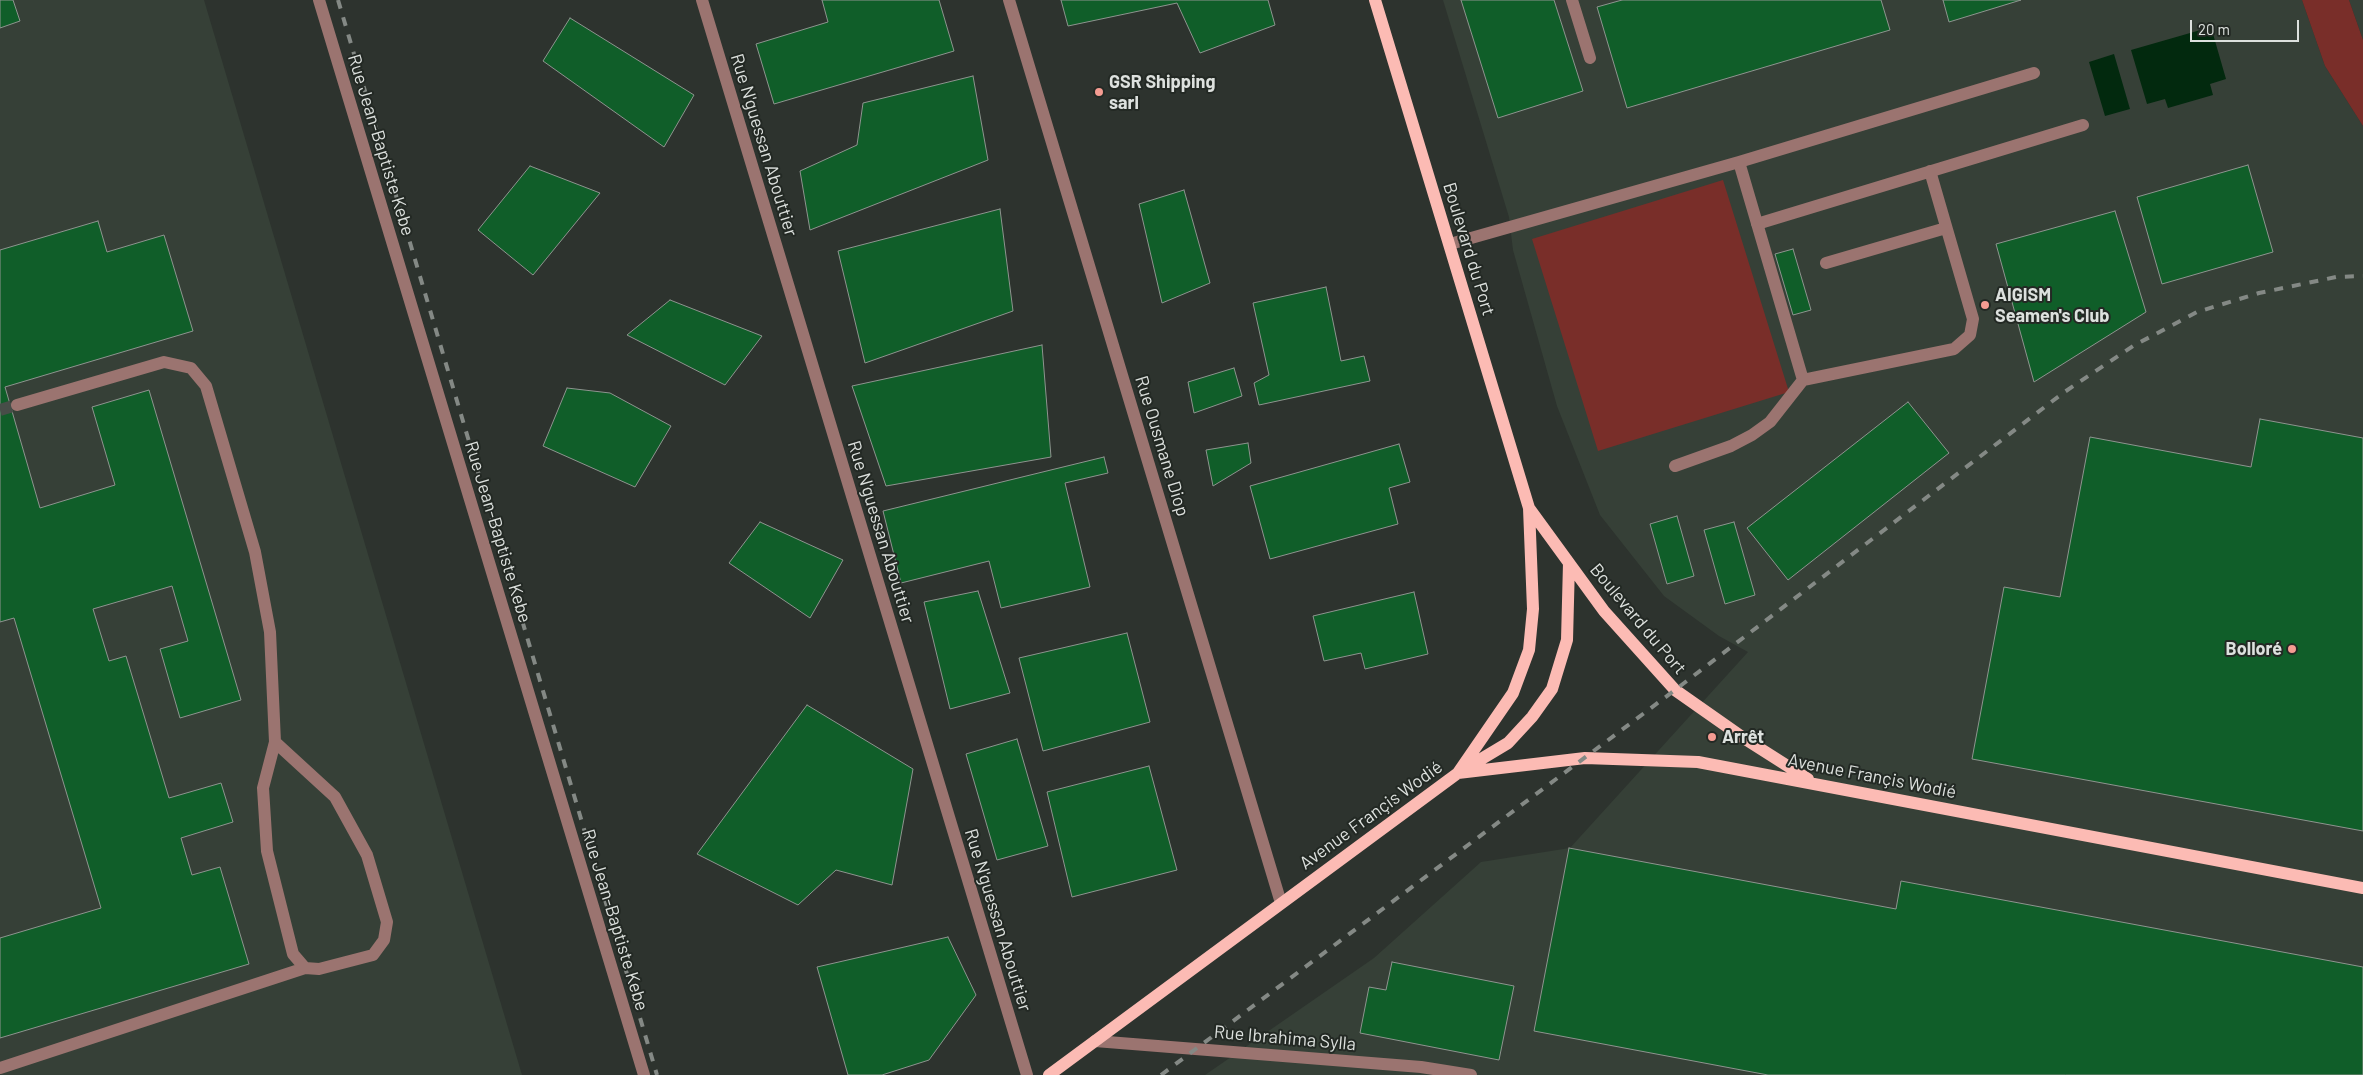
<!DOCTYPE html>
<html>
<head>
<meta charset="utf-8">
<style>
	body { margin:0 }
	#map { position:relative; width:2363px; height:1075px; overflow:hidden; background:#2d332e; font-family:Barlow,sans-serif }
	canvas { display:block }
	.scale { position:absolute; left:2190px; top:20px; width:109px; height:22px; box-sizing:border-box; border:2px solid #dde1de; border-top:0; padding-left:6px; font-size:15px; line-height:18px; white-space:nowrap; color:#dde1de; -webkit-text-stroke:4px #232924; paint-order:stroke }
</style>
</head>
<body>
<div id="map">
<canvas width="2363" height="1075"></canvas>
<div class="scale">20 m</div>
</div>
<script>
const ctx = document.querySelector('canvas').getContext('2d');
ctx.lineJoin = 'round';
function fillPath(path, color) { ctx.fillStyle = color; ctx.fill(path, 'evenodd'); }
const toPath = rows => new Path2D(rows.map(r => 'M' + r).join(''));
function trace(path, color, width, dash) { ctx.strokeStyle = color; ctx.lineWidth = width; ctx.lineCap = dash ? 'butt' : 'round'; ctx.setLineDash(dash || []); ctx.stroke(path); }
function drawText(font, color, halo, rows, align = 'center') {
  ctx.font = font + ' Barlow,sans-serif'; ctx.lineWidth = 4; ctx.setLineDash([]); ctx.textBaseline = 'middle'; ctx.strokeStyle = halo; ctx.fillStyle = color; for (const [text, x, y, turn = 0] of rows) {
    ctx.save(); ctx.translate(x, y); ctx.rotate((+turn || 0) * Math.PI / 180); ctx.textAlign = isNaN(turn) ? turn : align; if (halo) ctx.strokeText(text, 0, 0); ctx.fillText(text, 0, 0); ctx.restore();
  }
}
const built = toPath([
	[0,0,204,0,522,1075,0,1075],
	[1443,0,2302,0,2325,66,2363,126,2363,1075,1205,1075,1374,958,1481,862,1570,848,1748,652,1719,636,1664,596,1600,515,1557,406,1513,250,1509,217],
	[2349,0,2363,0,2363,40]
]);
const green = toPath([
	[2302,0,2349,0,2363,40,2363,126,2325,66],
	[1723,180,1789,392,1598,451,1532,239]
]);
const water = toPath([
	[2211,27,2226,79,2210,84,2213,95,2168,108,2165,99,2147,104,2131,50],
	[2114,54,2130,109,2105,116,2089,62]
]);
const building = toPath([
	[0,0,13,0,20,21,0,28,0,0],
	[822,0,939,0,954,51,774,104,756,44,828,22,822,0],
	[1061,0,1268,0,1275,25,1200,53,1177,3,1068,26,1061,0],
	[1461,0,1554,0,1583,91,1498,118,1461,0],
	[1622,0,1881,0,1890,30,1627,108,1597,7,1622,0],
	[1943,0,2021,0,1949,22,1943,0],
	[570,18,694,95,664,147,543,61,570,18],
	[973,76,988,160,810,230,800,171,857,145,863,103,973,76],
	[2248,165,2273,252,2162,284,2137,197,2248,165],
	[530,166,600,193,533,275,478,230,530,166],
	[1184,190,1210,283,1162,303,1139,204,1184,190],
	[1000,209,1013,311,865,363,838,251,1000,209],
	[2115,211,2146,312,2034,382,1996,244,2115,211],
	[98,221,107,252,164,235,193,331,5,387,40,508,115,485,92,407,149,390,241,700,180,718,160,649,188,641,172,586,93,609,109,661,126,656,169,798,221,783,233,822,181,838,192,875,220,867,249,964,0,1038,0,938,101,908,14,618,0,622,0,250,98,221],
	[1793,249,1811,310,1793,315,1775,254,1793,249],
	[1326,287,1341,361,1364,356,1370,381,1259,405,1254,383,1269,375,1253,303,1326,287],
	[670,300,762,336,725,385,627,335,670,300],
	[1042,345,1051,457,886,486,852,386,1042,345],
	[1234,368,1242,396,1194,413,1188,382,1234,368],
	[567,388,610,393,671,426,635,487,543,446,567,388],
	[1908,402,1949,453,1788,580,1747,528,1908,402],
	[2260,419,2363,438,2363,831,1972,759,2004,587,2060,597,2090,437,2251,467,2260,419],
	[1248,443,1251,463,1213,486,1206,450,1248,443],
	[1399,444,1410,482,1389,488,1398,524,1270,559,1250,486,1399,444],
	[1104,457,1108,473,1065,483,1090,587,1001,608,989,561,901,583,883,511,1104,457],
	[1677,516,1694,576,1667,584,1650,524,1677,516],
	[760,522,843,560,810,618,729,563,760,522],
	[1734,522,1755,595,1725,604,1704,530,1734,522],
	[978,591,1010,693,950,709,924,602,978,591],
	[1414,592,1428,654,1365,669,1361,653,1324,661,1313,616,1414,592],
	[1127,633,1150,722,1043,751,1019,658,1127,633],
	[807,705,913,769,892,885,836,870,798,905,697,854,807,705],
	[1017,739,1048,846,997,860,966,754,1017,739],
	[1149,766,1177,870,1072,897,1047,792,1149,766],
	[1569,848,1896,909,1901,881,2363,967,2363,1075,1768,1075,1534,1031,1569,848],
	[948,937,976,995,929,1060,882,1075,848,1075,817,967,948,937],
	[1392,962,1514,986,1499,1060,1360,1033,1369,987,1386,990,1392,962]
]);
const minorTunnel = toPath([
	[0,410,17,405]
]);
const minor = toPath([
	[319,0,644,1075],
	[702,0,1027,1075],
	[1009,0,1281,903],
	[1572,0,1590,58],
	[1739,162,1803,380],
	[1757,224,2083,125],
	[1450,244,1739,162,2034,73],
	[1826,263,1946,228],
	[17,405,164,362,191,368,206,386,255,552,270,632,275,742,263,788,267,851,293,954,305,968],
	[1675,466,1731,446,1752,435,1770,422,1803,380,1954,349,1970,335,1973,319,1930,171],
	[1095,1041,1421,1067,1471,1075],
	[0,1068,305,968,319,969,373,955,384,940,387,922,367,855,335,797,275,742]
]);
const major = toPath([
	[1375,0,1529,508,1533,609,1529,650,1513,693,1458,773],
	[1529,508,1604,611,1675,690,1742,737,1808,779],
	[1458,773,1585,758,1698,762,2363,888],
	[1049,1075,1458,773,1508,743,1532,717,1552,689,1567,640,1569,563]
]);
const rail = toPath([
	[338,0,657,1075],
	[1161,1075,1675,690,2063,393,2133,346,2197,312,2259,293,2336,277,2363,276]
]);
const markers = [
	[1099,92,5,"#f59c92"],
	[1985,305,5,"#f59c92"],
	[2292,649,5,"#f59c92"],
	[1712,737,5,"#f59c92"]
];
const poiNames = [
	["GSR Shipping",1109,82],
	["sarl",1109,103],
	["AIGISM",1995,295],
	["Seamen's Club",1995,316],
	["Bolloré",2282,649,"right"],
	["Arrêt",1722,737]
];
const streetNames = [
	["Rue Jean-Baptiste Kebe",381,145,73],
	["Rue N'guessan Abouttier",764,145,73],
	["Boulevard du Port",1469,249,73],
	["Rue Ousmane Diop",1162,446,73],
	["Rue Jean-Baptiste Kebe",498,532,73],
	["Rue N'guessan Abouttier",881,532,73],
	["Boulevard du Port",1638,619,50],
	["Avenue Françis Wodié",1872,776,11],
	["Avenue Françis Wodié",1371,815,-36],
	["Rue Jean-Baptiste Kebe",615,920,73],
	["Rue N'guessan Abouttier",998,920,73],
	["Rue Ibrahima Sylla",1285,1038,5]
];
fillPath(built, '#364037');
fillPath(green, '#792e29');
fillPath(water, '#02290e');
fillPath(building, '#105e29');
trace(building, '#8e948f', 1);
trace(minorTunnel, '#474d48', 12, [12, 6]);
trace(minor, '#9b7470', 12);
trace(major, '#fcbbb4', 12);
trace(rail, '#848985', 4, [9, 9]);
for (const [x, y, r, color] of markers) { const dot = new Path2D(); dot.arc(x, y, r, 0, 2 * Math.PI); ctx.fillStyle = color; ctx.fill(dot); trace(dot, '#232924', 2); }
drawText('bold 18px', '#dde1de', '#232924', poiNames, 'left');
drawText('18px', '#dde1de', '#232924', streetNames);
</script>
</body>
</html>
